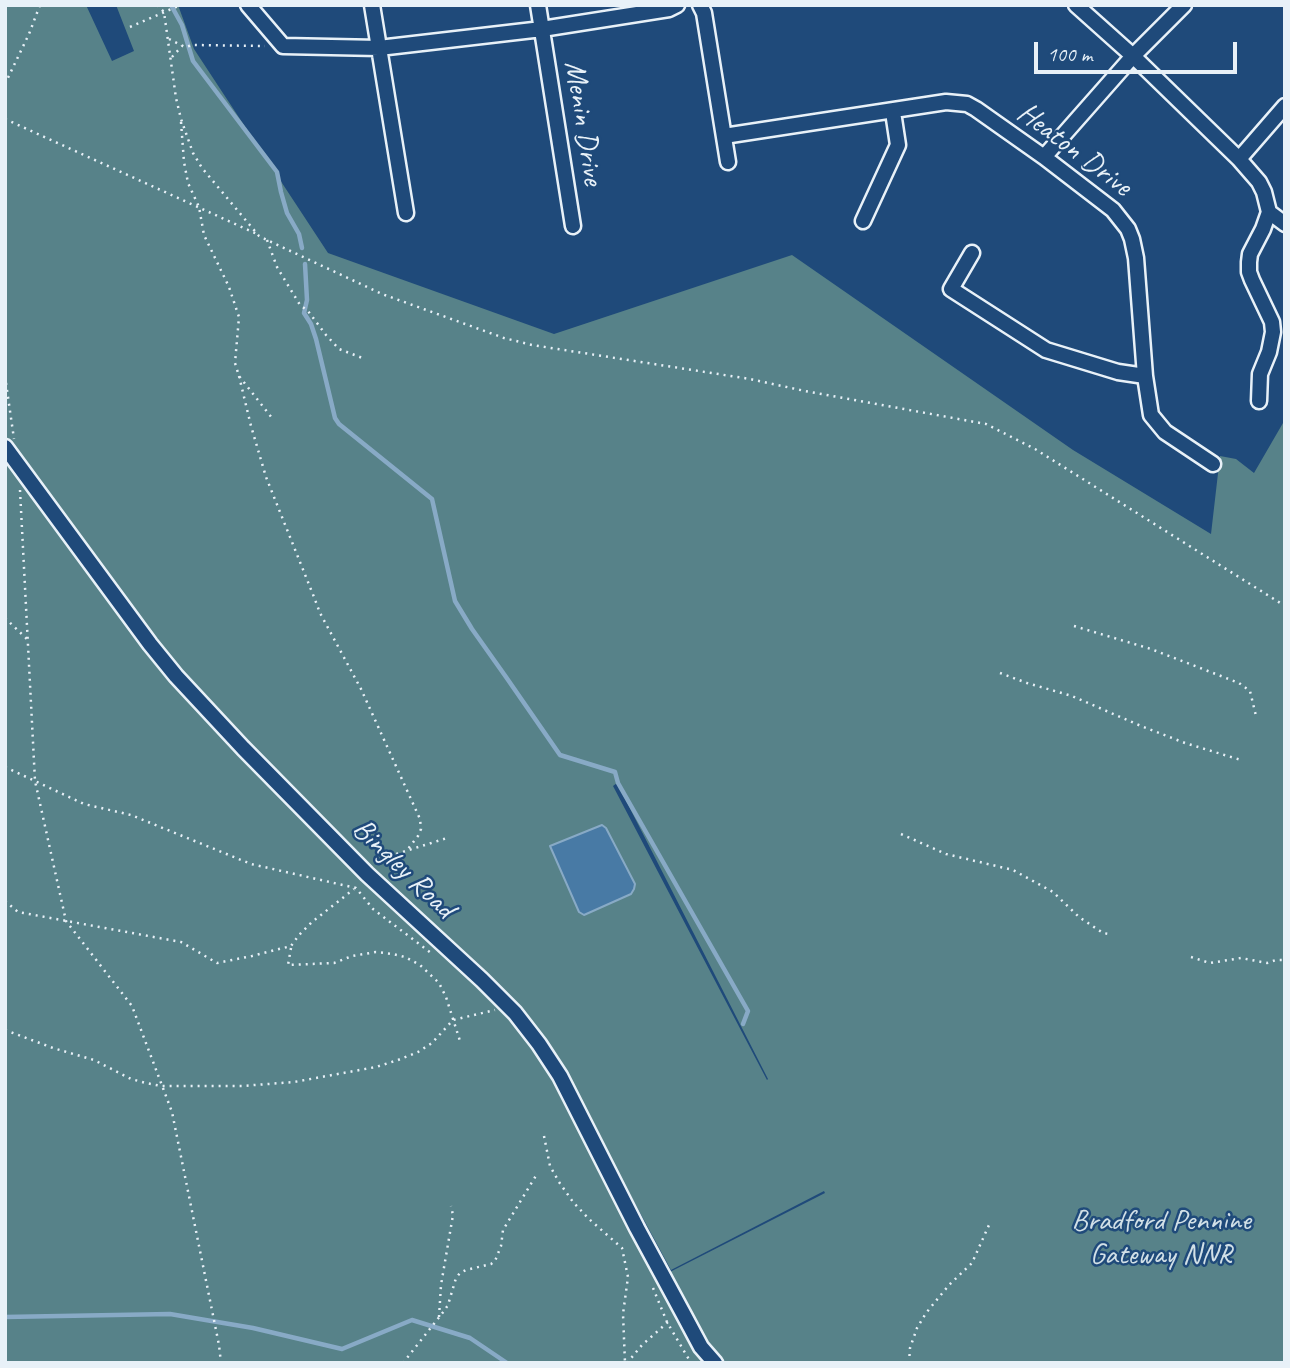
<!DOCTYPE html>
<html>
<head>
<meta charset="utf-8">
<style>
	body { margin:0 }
	#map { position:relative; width:1290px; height:1368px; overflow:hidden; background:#1f4a7a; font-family:Caveat,sans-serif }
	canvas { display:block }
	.frame { position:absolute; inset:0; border:7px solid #e8f1f8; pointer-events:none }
	.scale { position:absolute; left:1034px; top:42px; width:203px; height:32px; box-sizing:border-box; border:4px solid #e8f1f8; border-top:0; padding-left:9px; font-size:21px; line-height:24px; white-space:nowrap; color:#e8f1f8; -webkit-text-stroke:5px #1f4a7a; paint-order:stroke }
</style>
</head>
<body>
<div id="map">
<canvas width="1290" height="1368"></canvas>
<div class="frame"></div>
<div class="scale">100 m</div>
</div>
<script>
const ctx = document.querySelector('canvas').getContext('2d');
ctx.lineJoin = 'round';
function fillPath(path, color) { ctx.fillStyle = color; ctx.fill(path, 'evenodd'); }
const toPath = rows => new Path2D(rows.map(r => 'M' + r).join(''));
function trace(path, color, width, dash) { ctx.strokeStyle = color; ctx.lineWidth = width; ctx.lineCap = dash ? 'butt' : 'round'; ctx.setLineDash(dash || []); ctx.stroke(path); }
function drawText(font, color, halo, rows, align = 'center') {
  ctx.font = font + ' Caveat,sans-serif'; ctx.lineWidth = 5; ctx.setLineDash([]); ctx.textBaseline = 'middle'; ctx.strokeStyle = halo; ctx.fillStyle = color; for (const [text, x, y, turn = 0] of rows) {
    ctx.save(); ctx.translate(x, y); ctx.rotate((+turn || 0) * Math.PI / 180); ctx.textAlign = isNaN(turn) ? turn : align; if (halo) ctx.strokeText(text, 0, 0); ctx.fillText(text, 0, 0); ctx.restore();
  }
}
const green = toPath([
	[5,5,86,5,112,61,134,51,116,5,178,5,194,49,328,253,554,334,792,255,1073,450,1211,534,1220,456,1236,459,1254,473,1283,423,1285,425,1285,1363,5,1363],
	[617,783,768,1079,767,1080,613,786],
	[565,1074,671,1270,824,1191,825,1193,664,1275]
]);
const water = toPath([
	[602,825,606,828,635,884,634,889,631,894,584,915,579,912,550,846,602,825]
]);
const stream = toPath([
	[171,5,182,25,193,61,277,172,281,192,287,213,299,234,302,248],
	[305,264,307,300,304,313,311,324,316,339,335,418,339,424,432,499,455,601,472,629,506,677,560,755,615,772,618,783,748,1011,743,1024],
	[5,1317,170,1314,253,1328,342,1349,412,1320,470,1338,507,1363]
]);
const path = toPath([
	[157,5,164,12,176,98,181,119,193,153,202,168,259,236,267,240,382,294,504,338,532,345,750,379,805,391,986,424,1035,449,1285,606],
	[130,27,176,7,176,5],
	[169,39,185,47,193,45,265,46],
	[172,57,182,46],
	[5,84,29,34,40,5],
	[5,119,257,234],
	[181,122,184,162,188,183,199,207,204,235,229,287,239,317,235,363,239,376,272,418],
	[267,240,277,267,300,305,308,311,326,335,339,349,365,359],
	[5,376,14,439],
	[239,376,251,426,266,477,314,597,320,613,361,689,420,819,421,829,418,836,408,849],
	[20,490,35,781,66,921,132,1006,172,1112,219,1345,221,1363],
	[5,618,28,640],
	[1074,626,1151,649,1239,683,1250,691,1256,716],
	[1000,673,1027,683,1072,696,1141,726,1185,743,1241,760],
	[5,767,84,804,131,815,251,864,356,888,373,909,431,953],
	[901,834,946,854,1013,870,1053,892,1079,917,1103,933,1109,934],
	[378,864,393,855,447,838],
	[5,901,18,912,181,942,217,963,252,956,291,946,299,935,312,922,354,889],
	[291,948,288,965,334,963,352,956,376,952,393,954,405,957,420,965,439,983,446,997,460,1041],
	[1191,957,1210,963,1241,958,1267,963,1276,960,1285,960],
	[5,1030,53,1048,94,1060,131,1079,146,1083,161,1086,242,1086,294,1082,376,1067,398,1060,418,1052,432,1043,453,1020,495,1010],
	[544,1136,550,1166,559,1182,573,1202,589,1219,622,1248,628,1277,623,1314,625,1363],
	[653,1288,667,1322,691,1363],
	[439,1317,441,1285,453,1215,451,1206],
	[403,1363,444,1311,448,1305,456,1278,460,1273,466,1270,491,1264,495,1261,501,1246,503,1230,537,1174],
	[627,1363,642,1345,668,1322],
	[909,1363,910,1348,917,1328,926,1313,949,1285,972,1263,989,1225]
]);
const minor = toPath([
	[248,5,283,46,379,48,542,29,669,9,677,5],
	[372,5,406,213],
	[538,5,573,226],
	[700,5,704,13,728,162],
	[1076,5,1133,56,1239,159,1259,182,1264,192,1269,212,1263,229,1250,254,1249,262,1249,272,1252,280,1272,322,1273,332,1269,352,1260,374,1259,401],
	[724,136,946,102,967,104,976,109,1044,157,1113,210,1128,229,1132,239,1136,258,1145,376,1151,415,1165,432,1213,464],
	[1044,157,1133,56,1184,5],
	[1239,159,1285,106],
	[1269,212,1285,224],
	[863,221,898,145,893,112],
	[972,253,951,289,1046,350,1118,372,1145,376],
	[5,447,150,644,176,676,243,748,367,874,482,980,515,1013,539,1044,560,1076,637,1228,685,1317,701,1347,715,1363]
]);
const streetNames = [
	["Menin Drive",583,123,81],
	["Heaton Drive",1074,150,37],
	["Bingley Road",403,869,44]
];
const parkNames = [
	["Bradford Pennine",1161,1221],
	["Gateway NNR",1161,1255]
];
fillPath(green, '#578289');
fillPath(water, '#487aa5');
trace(water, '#88aac6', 2);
trace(stream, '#88aac6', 4.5);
trace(minor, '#e8f1f8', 19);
trace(path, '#e8f1f8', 2.5, [2, 5]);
trace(minor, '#1f4a7a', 14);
drawText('30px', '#e8f1f8', '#1f4a7a', streetNames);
drawText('30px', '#d2e0e7', '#1f4a7a', parkNames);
</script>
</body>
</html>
